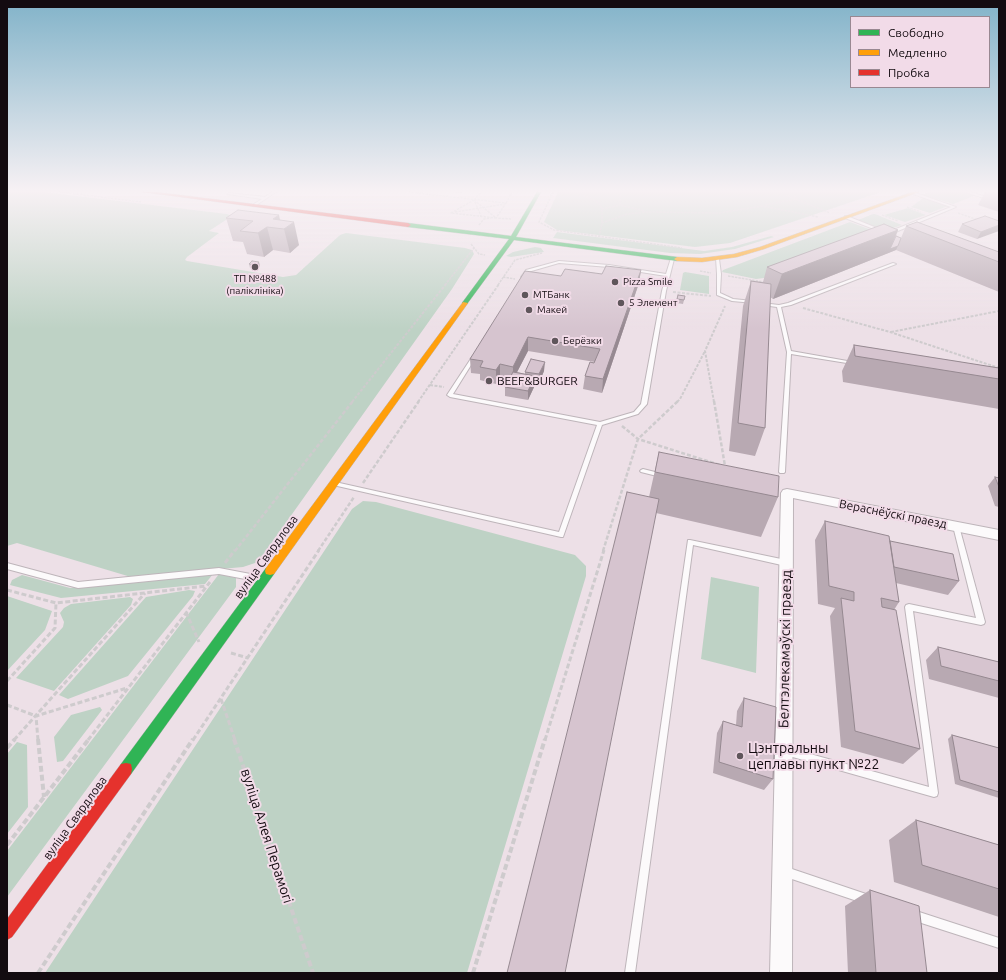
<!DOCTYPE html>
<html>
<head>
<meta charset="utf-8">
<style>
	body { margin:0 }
	#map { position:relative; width:1006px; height:980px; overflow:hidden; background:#ede0e7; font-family:Ubuntu,sans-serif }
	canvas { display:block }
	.frame { position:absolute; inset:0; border:8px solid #130b10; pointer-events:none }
	.legend { position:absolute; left:850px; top:16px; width:140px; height:72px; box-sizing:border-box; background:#f2dbe8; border:1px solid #998892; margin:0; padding:5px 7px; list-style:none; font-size:12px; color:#130b10 }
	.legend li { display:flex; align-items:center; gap:8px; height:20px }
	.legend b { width:20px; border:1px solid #998892 }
</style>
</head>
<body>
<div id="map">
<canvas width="1006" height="980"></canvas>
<div class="frame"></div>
<ul class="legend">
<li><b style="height:5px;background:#30b455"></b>Свободно</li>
<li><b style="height:5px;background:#ff9f0a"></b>Медленно</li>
<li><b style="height:5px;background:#e5322d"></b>Пробка</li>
</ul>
</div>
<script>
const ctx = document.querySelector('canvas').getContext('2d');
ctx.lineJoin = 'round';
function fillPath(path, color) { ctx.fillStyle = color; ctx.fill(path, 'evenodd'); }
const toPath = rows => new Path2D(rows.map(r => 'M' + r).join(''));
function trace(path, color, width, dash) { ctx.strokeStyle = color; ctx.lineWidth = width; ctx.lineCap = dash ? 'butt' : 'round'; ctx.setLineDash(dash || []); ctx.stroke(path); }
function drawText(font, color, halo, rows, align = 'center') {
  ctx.font = font + ' Ubuntu,sans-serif'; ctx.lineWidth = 4; ctx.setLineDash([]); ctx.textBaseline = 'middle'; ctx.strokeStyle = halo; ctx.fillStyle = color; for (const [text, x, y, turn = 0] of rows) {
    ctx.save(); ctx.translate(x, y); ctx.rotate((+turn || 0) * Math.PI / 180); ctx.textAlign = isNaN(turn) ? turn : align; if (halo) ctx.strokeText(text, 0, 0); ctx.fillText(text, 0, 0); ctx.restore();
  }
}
const green = toPath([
	[7,192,44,192,227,214,230,215,229,218,209,231,219,233,187,257,185,260,187,261,283,277,296,275,340,235,346,233,465,248,472,250,474,254,452,289,258,562,243,567,131,577,17,543,7,546],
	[558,192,881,192,730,243,695,247,557,230,544,222],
	[929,192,965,192,974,196,953,204,922,195],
	[923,198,925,198,948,206,930,213,911,207],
	[908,208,926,215,905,222,884,215],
	[873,214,875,214,902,225,885,231,858,220],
	[850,222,880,233,772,277,756,279,722,272,723,270],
	[557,232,704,251,732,247,771,236,774,237,735,249,700,254,670,253,553,238],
	[535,247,541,248,544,252,511,257,506,256,513,252],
	[685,272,709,276,709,294,680,290,683,273],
	[363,501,376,502,575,555,586,566,586,576,467,973,45,973,352,509],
	[213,574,205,584,61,598,10,585,12,580,22,575,70,588],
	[219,574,236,578,236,587,7,897,7,851],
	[711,577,759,587,756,673,701,659],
	[189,590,195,591,193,596,128,676,68,699,59,695,146,597],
	[7,596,52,611,45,630,7,671],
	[130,597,133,599,131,605,54,691,16,678,63,627,64,622,60,613,64,608,71,604],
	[100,707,102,710,63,761,57,762,54,737,71,715],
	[17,742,27,745,28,807,7,834,7,754]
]);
const pathFar4 = toPath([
	[59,192,141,202],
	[408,192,506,203,496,218,511,219],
	[553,192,539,222,554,230,682,248],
	[577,192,599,203,602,209,602,223],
	[621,192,620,205,645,211],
	[778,192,830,213],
	[474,200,496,218,451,213,474,200],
	[474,200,481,192],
	[475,202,481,216],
	[506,203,512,192],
	[765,205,797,199,793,192],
	[907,207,921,212],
	[602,209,620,205],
	[455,212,505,204],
	[958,213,978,220],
	[882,215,898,221],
	[479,225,484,219,491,218],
	[599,237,602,223,627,214,647,212,720,213,762,206,818,217],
	[471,244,479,254,485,255],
	[700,271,711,273],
	[728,276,764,282],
	[503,277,515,279],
	[445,285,474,248],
	[498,285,515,260,542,253]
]);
const pathFar3 = toPath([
	[673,292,711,296],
	[803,308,890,332,999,368],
	[891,332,999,311],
	[430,385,444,387],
	[352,402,446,284],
	[418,402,499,284],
	[677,402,680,399,705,351],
	[714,402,705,351,725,306]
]);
const pathFar2 = toPath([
	[714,401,725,466],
	[622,426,638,439,720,465],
	[363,483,419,401],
	[235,551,353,401],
	[318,551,354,497],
	[603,551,638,439,678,401]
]);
const pathFar1 = toPath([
	[225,563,235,550],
	[7,590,56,603,206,586],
	[186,612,199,642],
	[231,653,248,658],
	[7,681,55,628,56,603],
	[221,699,235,740],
	[7,705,36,716],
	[14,740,145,593],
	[38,740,36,716,127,688],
	[88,740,210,582],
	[193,740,319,550],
	[545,740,604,550]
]);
const path = toPath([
	[38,739,44,797],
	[234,739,313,973],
	[7,748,15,739],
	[7,845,89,739],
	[38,973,193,739],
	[473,973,545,739]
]);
const lane = toPath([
	[272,192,276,192,255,206,254,206,254,204,262,199,227,194,229,193,265,197,272,192],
	[913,192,956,207,893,233,891,233,891,231,951,207,913,194,913,192],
	[965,192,971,192,999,201,999,203,965,192],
	[845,216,847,216,882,230,879,231,845,218,845,216],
	[671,258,674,259,666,291,647,404,638,414,602,425,563,537,561,537,333,485,332,484,335,482,559,532,597,425,450,397,447,395,472,357,474,356,476,357,453,394,600,422,634,412,641,404,662,291,666,276,609,267,559,263,528,272,524,278,521,277,526,270,559,261,609,265,666,274,671,258],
	[716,258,719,259,721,274,720,293,733,299,753,301,754,301,754,303,732,301,717,295,717,274,716,258],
	[893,263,896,264,791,305,781,307,791,351,853,362,855,363,853,364,791,354,785,472,784,473,780,473,779,472,787,352,777,307,762,305,760,304,762,303,779,305,788,303,893,263],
	[643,469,663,474,664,475,661,477,641,472,640,471,641,470,643,469],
	[954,524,958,524,959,526,985,622,984,624,981,625,913,611,938,793,937,796,934,797,782,754,781,751,782,748,785,747,929,787,905,607,906,605,909,604,976,618,953,526,954,524],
	[688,540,690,540,786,560,788,561,789,563,788,565,786,566,693,545,635,973,625,973,688,540],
	[7,563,78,582,219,568,261,576,263,577,264,579,263,581,261,582,219,574,78,588,7,569,7,563],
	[786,867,866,894,869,896,871,899,869,902,866,904,786,877,783,875,781,872,783,869,786,867],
	[913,910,999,938,999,948,909,919,908,915,909,911,913,910]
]);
const street = toPath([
	[787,489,999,530,999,540,793,498,792,973,770,973,781,493,783,490,787,489]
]);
const fast = toPath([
	[537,192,541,192,516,237,677,257,680,259,677,261,514,240,467,304,465,305,462,303,509,239,408,227,405,225,408,223,511,236,537,192],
	[270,567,274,568,275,571,274,574,131,774,126,775,121,774,120,769,121,764,266,568,270,567]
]);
const slow = toPath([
	[912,192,919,192,764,249,737,257,702,262,677,261,674,259,677,257,702,258,734,254,760,247,912,192],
	[463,302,468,303,274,574,270,575,266,574,265,571,266,568,463,302]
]);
const jam = toPath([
	[142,192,156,192,408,223,411,225,408,227,142,192],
	[126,763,131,764,132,769,131,774,12,937,7,940,7,919,121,764,126,763]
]);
const wall = toPath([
	[453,192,463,192,462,193],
	[985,192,999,192,999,212,978,205],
	[226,218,280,220,299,245,290,253,273,250,264,257,247,254,243,242,233,241],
	[999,221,977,239,958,232,962,224],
	[906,226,999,252,999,292,896,250,773,299,770,297,765,428,755,456,729,451,743,306,751,281,763,282,767,267,898,230,896,236,901,238],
	[252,261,260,266,257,269,250,268,249,264],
	[641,270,639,283,602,393,583,389,585,376,595,362,528,351,517,372,525,374,525,372,544,371,539,383,535,382,535,385,528,400,505,396,505,387,509,380,500,378,496,384,480,380,480,374,471,373,470,359,561,276,602,274],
	[678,295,685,296,683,304,677,303],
	[854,345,999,368,999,409,843,382,842,371],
	[659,452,778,497,761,537,656,513,649,497],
	[995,477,999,487,999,507,995,506,988,486],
	[825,521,890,541,959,581,948,595,896,583,899,602,894,610,920,749,903,764,841,747,830,616,835,608,818,604,815,540],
	[938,647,999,662,999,698,929,679,926,660],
	[744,698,773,779,764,790,713,773,717,733,723,721,736,725,737,711],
	[952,735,999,748,999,798,955,784,948,739],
	[916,820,999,845,999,917,894,882,889,840],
	[870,890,927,973,848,973,845,906]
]);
const shadedWall = toPath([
	[279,215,282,229,273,219],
	[294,222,299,245,290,253,284,229],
	[999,225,999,231,977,239,981,232],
	[267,227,273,250,264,257,258,233],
	[898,230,890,249,898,246,896,250,773,299,782,274],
	[259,262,260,266,257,269,256,265],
	[641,270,639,283,602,393,603,379],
	[528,337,528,351,513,380,513,367],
	[545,362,544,371,539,383,539,374],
	[500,364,500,378,496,384,496,370],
	[535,376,535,385,528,400,528,391]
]);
const building = toPath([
	[238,210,279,215,273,219,294,222,284,229,267,227,258,233,240,231,253,221,226,218,238,210],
	[985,216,999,221,999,225,981,232,962,224,985,216],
	[917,222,999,252,999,262,906,226,917,222],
	[884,224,898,230,782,274,767,267,884,224],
	[896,236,901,238,898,246,890,249,896,236],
	[252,261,259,262,256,265,249,264,252,261],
	[606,266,641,270,603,379,585,376,590,362,594,363,600,349,528,337,513,367,500,364,496,370,480,367,483,361,470,359,525,271,561,276,565,269,602,274,606,266],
	[751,281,771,284,765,428,738,423,751,281],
	[678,295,685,296,684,300,677,299,678,295],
	[854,345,999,368,999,379,855,356,854,345],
	[531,359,545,362,539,374,525,372,531,359],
	[513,372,535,376,528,391,505,387,513,372],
	[659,452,779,476,778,497,655,472,659,452],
	[995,477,999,478,999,487,995,477],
	[627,492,659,499,565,973,507,973,627,492],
	[825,521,889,536,899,602,881,598,882,607,896,610,920,749,855,731,841,598,854,601,854,592,829,586,825,521],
	[890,541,953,554,959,581,894,567,890,541],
	[938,647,999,662,999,681,941,666,938,647],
	[744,698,776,707,773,779,719,762,723,721,742,727,744,698],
	[952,735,999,748,999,792,960,780,952,735],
	[916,820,999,845,999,889,922,865,916,820],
	[870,890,919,906,927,973,876,973,870,890]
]);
const markers = [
	[255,267,4,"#5f565b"],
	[615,282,4,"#5f565b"],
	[525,295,4,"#5f565b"],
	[621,303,4,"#5f565b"],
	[529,310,4,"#5f565b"],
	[555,341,4,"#5f565b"],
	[489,381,4,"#5f565b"],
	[740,756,4,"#5f565b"]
];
const farPoinames = [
	["ТП №488",255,279,"center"],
	["(паліклініка)",255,291,"center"],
	["Pizza Smile",623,282],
	["МТБанк",533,295],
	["5 Элемент",629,303],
	["Макей",537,310],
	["Берёзки",563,341]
];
const poiNames = [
	["BEEF&BURGER",497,381]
];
const streetNames = [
	["Вераснёўскі праезд",893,514,11],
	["вуліца Свярдлова",266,557,-54],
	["вуліца Свярдлова",75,818,-54]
];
const nearStreetnames = [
	["Белтэлекамаўскі праезд",785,649,-89],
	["вуліца Алея Перамогі",267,836,72]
];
const nearPoinames = [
	["Цэнтральны",748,748],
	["цеплавы пункт №22",748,764]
];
fillPath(green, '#bed2c5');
trace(lane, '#beb5ba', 2);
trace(street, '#beb5ba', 2);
trace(fast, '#beb5ba', 1);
trace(slow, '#beb5ba', 1);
trace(jam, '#beb5ba', 1);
trace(pathFar4, '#cecbcd', 1.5, [2.5, 1]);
trace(pathFar3, '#cecbcd', 2, [3, 1.5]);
trace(pathFar2, '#cecbcd', 2.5, [4, 2]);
trace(pathFar1, '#cecbcd', 3, [5, 2.5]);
trace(path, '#cecbcd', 4, [6, 3]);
fillPath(lane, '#fcfafb');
fillPath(street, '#fcfafb');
fillPath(fast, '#30b455');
fillPath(slow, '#ff9f0a');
fillPath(jam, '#e5322d');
fillPath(wall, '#b8a9b2');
fillPath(shadedWall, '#968991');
fillPath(building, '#d6c4cf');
trace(building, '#968991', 1);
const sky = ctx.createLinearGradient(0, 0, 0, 329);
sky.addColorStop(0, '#82b3c9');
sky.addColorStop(0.58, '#f7f1f4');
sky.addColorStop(1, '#f7f1f400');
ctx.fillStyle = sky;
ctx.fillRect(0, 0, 1006, 329);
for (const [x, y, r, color] of markers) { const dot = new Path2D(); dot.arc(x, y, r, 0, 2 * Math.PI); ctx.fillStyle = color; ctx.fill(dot); trace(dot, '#f2dbe8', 1.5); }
drawText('10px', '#130b10', '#f2dbe8', farPoinames, 'left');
drawText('12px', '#130b10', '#f2dbe8', poiNames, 'left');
drawText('12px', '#130b10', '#f2dbe8', streetNames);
drawText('14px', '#130b10', '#f2dbe8', nearStreetnames);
drawText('14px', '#130b10', '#f2dbe8', nearPoinames, 'left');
</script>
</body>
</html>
